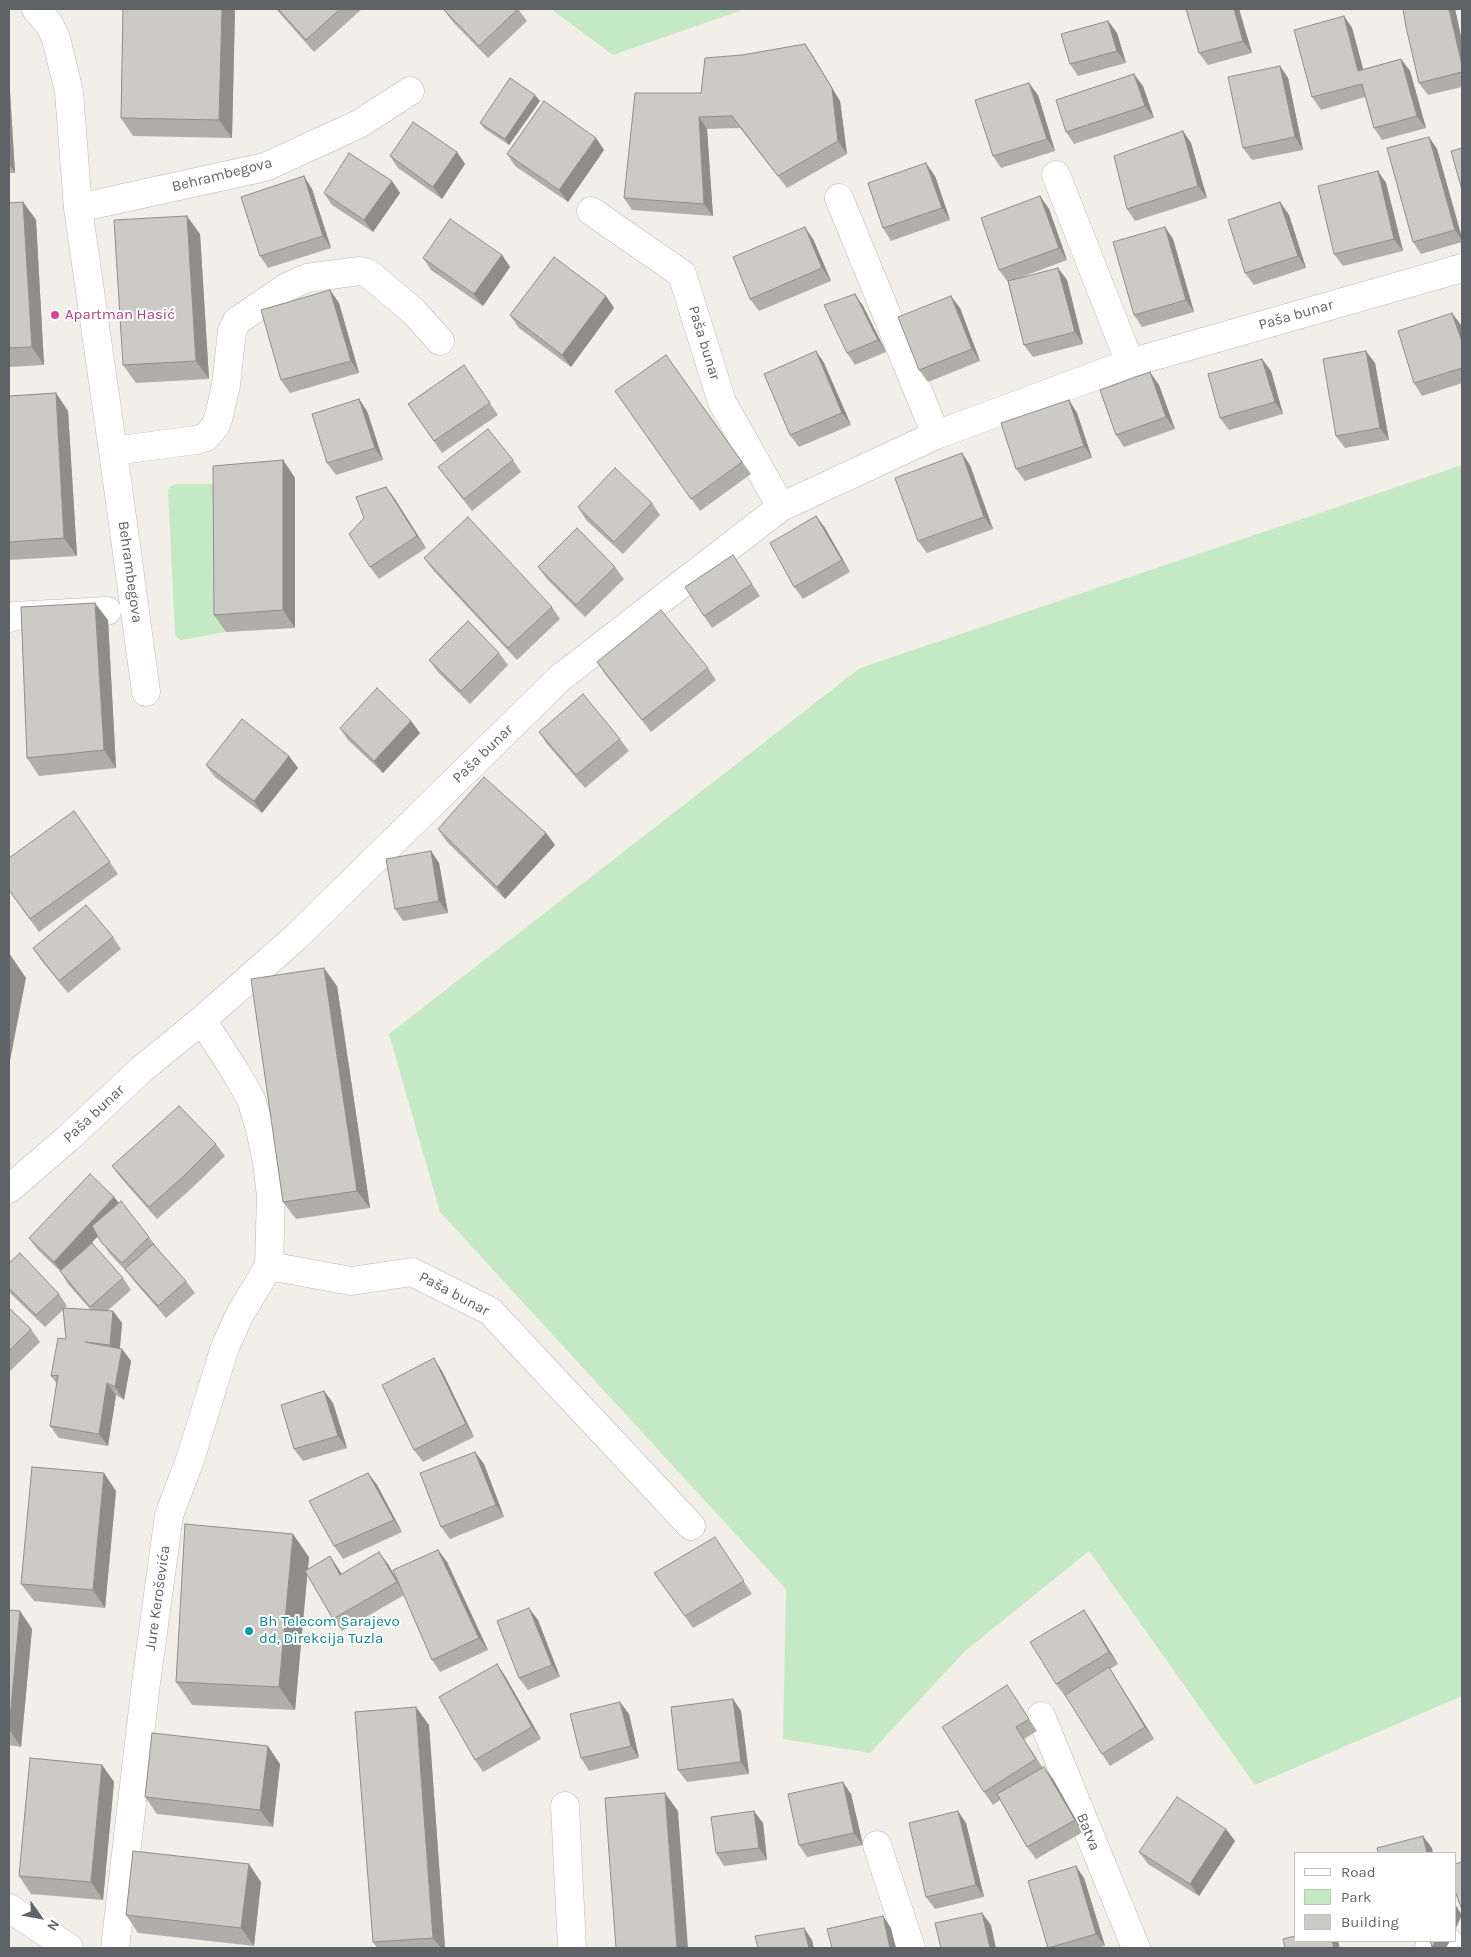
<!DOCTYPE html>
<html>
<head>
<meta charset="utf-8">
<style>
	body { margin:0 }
	#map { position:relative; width:1471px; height:1957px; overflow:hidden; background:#f1efe8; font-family:Karla,sans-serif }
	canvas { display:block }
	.frame { position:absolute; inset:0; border:10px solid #5f6368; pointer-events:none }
	.legend { position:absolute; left:1294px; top:1852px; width:162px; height:90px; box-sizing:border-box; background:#fff; border:1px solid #bfc1c3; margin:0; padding:6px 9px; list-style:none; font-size:15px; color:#5f6368 }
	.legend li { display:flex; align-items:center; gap:10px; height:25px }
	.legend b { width:25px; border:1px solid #bfc1c3 }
	.north { position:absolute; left:15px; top:1892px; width:50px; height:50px; -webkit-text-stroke:4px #fff; paint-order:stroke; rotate:122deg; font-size:14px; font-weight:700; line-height:20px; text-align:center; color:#5f6368 }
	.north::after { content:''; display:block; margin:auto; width:18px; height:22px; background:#5f6368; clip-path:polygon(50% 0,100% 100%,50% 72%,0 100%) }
</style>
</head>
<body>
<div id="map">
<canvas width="1471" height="1957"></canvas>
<div class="frame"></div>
<ul class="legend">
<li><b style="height:6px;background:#fff"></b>Road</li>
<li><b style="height:14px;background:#c5e8c5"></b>Park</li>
<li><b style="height:14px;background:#cccac5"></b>Building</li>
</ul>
<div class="north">N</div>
</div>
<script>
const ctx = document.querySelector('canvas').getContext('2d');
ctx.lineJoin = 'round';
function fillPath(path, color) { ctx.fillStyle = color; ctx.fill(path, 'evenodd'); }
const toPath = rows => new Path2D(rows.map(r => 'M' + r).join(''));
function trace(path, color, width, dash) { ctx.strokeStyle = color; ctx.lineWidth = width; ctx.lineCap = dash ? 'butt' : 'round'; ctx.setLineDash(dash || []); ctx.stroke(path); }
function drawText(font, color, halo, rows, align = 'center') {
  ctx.font = font + ' Karla,sans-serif'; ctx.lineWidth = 4; ctx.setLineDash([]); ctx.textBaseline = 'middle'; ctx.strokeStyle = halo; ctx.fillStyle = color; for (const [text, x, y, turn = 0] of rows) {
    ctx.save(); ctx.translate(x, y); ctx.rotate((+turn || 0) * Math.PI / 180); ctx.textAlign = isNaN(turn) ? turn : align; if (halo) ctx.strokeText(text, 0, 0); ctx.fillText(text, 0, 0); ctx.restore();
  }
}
const green = toPath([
	[551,9,745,9,613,55],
	[1462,465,1462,1696,1255,1785,1089,1551,965,1651,870,1753,783,1739,786,1589,440,1212,389,1034,860,668],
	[176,484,225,484,226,632,181,640,177,638,175,633,168,490,171,486]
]);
const minor = toPath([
	[36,9,49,24,56,38,69,92,78,208,113,451,146,692],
	[1056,175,1130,363],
	[839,198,936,435],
	[78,208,265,167,359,124,410,91],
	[591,211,682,274,722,402,781,507],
	[113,451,196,440,206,437,216,425,219,416,226,385,232,331,237,321,287,287,307,278,360,271,368,273,414,312,440,341],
	[9,618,14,616,107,611],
	[202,1020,235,1071,251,1099,260,1129,267,1162,271,1196,269,1266,351,1281,412,1272,490,1311,691,1526],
	[9,1189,67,1139,142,1069,202,1020,295,938,560,678,781,507,936,435,1130,363,1462,268],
	[1041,1716,1136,1948],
	[565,1806,572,1948],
	[877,1845,911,1948],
	[9,1908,69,1948],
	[115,1948,146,1683,169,1515,190,1460,225,1347,240,1314,269,1266],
	[1429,1948,1448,1941]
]);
const wall = toPath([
	[123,9,235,9,232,138,133,136,121,118],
	[276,9,362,9,314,52],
	[518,9,527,21,488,58,453,22,444,10],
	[1239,9,1252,53,1208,65,1199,53],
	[1403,9,1455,9,1462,41,1462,87,1428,95,1419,83],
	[1344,16,1352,28,1363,69,1401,59,1410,71,1426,128,1382,140,1374,128,1365,97,1321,110,1312,97],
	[1108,21,1117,33,1126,63,1078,76,1070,64],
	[805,44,813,56,840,101,847,154,787,188,740,128,707,129,713,216,632,210,624,198,701,93,742,55],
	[1280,66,1288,78,1303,150,1252,160,1243,148],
	[9,76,15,173,9,173],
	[1143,86,1154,118,1074,144,1066,132],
	[535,95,540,101,509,145,485,129,480,123],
	[1038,95,1055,151,1001,168,993,156],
	[1183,131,1191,143,1207,198,1135,221,1127,209],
	[1429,137,1437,149,1462,238,1462,242,1421,254,1413,242],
	[596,138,604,150,568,202,515,166,507,154],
	[457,152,465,164,442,199,398,168,390,156],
	[1378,171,1386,183,1403,251,1343,266,1334,254],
	[935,176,950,220,891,241,883,228],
	[392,181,400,193,373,232,332,205,324,193],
	[312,189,331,248,268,268,260,256],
	[1040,196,1049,209,1067,260,1019,278,1058,268,1067,280,1083,344,1033,357,1024,345,1008,282,999,270],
	[23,202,36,220,44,365,9,367,9,203],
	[1280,202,1289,215,1306,268,1254,285,1245,273],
	[1165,227,1173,239,1194,312,1142,327,1134,315],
	[200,234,209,379,136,383,123,365],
	[813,239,831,281,759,311,750,299],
	[502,255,510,267,483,306,431,270,423,258],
	[330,290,339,303,359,373,290,393,281,380],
	[855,294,863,306,886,352,855,365,847,353],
	[606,296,614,308,571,367,519,328,510,315],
	[960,308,980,361,928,382,919,370],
	[1461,325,1462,330,1462,383,1422,396,1414,383],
	[816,351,824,363,851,425,799,447,790,435],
	[666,355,751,474,700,511,615,391],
	[1262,359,1271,371,1283,414,1229,430,1220,418],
	[1375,363,1389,440,1345,448,1336,436],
	[464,365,498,415,442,453,408,404],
	[1159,385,1175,429,1124,447,1116,435],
	[56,393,68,411,77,556,9,560,9,396],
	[359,399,367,411,383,460,336,475,327,463],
	[1069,400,1077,413,1092,458,1025,481,1016,469],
	[283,460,295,478,295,628,226,632,214,615],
	[513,460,521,472,472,511,447,479,438,467],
	[970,465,993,529,927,553,918,541],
	[386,487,426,548,379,579,370,567,364,518],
	[652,503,660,515,623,554,586,520,578,507],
	[816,516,825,528,850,572,803,599,794,587],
	[424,558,552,607,560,619,517,660,433,570],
	[538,567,615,567,624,579,585,617,547,579],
	[741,567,760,596,712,628,704,616],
	[108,620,116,768,39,776,27,758],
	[499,653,508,665,470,704,438,672,429,660],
	[597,662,708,668,716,680,651,732,605,674],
	[411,721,420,733,383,773,348,740,340,728],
	[539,732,620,739,629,751,585,788,547,744],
	[289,756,298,768,262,813,215,777,206,765],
	[74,811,118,874,39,932,9,890],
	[438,829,546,833,555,845,505,899,447,842],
	[431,851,439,863,448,913,403,921,395,909],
	[113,937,121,949,68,993,41,960,33,948],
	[337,986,370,1208,296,1219,283,1202],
	[216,1144,225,1156,192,1188,157,1219,121,1178,112,1166],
	[114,1197,119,1203,149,1237,158,1249,186,1281,195,1293,166,1318,134,1281,127,1272,110,1254,98,1236,89,1245,123,1278,131,1290,107,1311,113,1311,122,1323,120,1348,122,1349,131,1361,124,1400,116,1395,108,1446,59,1438,50,1426,57,1384,51,1376,66,1339,63,1310,45,1327,9,1292,9,1263,59,1294,67,1306,65,1308,91,1310,68,1284,60,1271,38,1250,29,1238],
	[9,1308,31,1329,40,1342,9,1372],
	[442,1371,474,1437,423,1462,414,1450],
	[324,1391,333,1403,347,1448,303,1461,294,1449],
	[475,1452,484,1464,504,1517,450,1539,441,1527],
	[368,1473,377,1485,402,1532,343,1559,334,1546],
	[116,1491,105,1608,34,1601,21,1584],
	[723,1549,752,1594,693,1628,654,1573],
	[438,1550,447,1562,488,1650,440,1672,432,1660,404,1595,342,1631,333,1619,307,1574,295,1710,192,1705,176,1682,309,1557,308,1569,330,1556,341,1574,388,1564,399,1584],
	[9,1610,20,1611,32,1629,21,1747,9,1745],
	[538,1620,560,1677,528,1690,519,1678],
	[1092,1622,1118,1664,1110,1669,1117,1680,1154,1739,1110,1766,1102,1754,1065,1695,1065,1696,1056,1684],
	[497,1664,505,1676,541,1739,483,1772,475,1760],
	[1015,1697,1037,1731,1024,1739,1043,1768,1053,1779,1083,1832,1036,1859,1027,1847,1000,1800,993,1805,984,1792],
	[733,1699,741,1711,749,1774,687,1782,678,1770],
	[629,1714,639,1758,589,1771,581,1758],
	[429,1725,445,1948,377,1948,373,1942],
	[280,1764,273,1827,157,1814,145,1797],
	[102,1765,114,1782,103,1900,31,1894,19,1876],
	[851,1794,863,1845,807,1857,799,1845],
	[763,1823,767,1860,724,1866,716,1853],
	[966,1823,984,1897,935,1909,926,1897],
	[1226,1829,1235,1841,1199,1896,1148,1864,1139,1852],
	[1084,1878,1105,1946,1096,1948,1049,1948],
	[261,1882,254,1946,138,1933,126,1915]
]);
const shadedWall = toPath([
	[222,9,235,9,232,138,219,120],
	[1234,9,1239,9,1252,53,1243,41],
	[1449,9,1455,9,1462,41,1462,65],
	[1344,16,1352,28,1367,83,1358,71],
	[1108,21,1117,33,1126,63,1117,51],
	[805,44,813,56,840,101,847,154,838,141],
	[1401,59,1410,71,1426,128,1417,116],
	[1280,66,1288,78,1303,150,1295,137],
	[1134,74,1143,86,1154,118,1145,106],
	[9,76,15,173,9,164],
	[1029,83,1038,95,1055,151,1047,139],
	[535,95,540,101,509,145,505,139],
	[699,117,707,129,713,216,704,204],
	[1183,131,1191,143,1207,198,1198,186],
	[1429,137,1437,149,1462,238,1462,240,1455,230],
	[596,138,604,150,568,202,559,190],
	[457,152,465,164,442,199,433,187],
	[926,163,935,176,950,220,942,208],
	[1378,171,1386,183,1403,251,1394,239],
	[304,176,312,189,331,248,323,236],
	[392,181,400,193,373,232,364,220],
	[1040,196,1049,209,1067,260,1059,248],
	[23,202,36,220,44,365,32,347],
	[1280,202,1289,215,1306,268,1298,256],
	[187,216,200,234,209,379,196,361],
	[805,227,813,239,831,281,822,268],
	[1165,227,1173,239,1194,312,1186,300],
	[502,255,510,267,483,306,474,294],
	[1058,268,1067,280,1083,344,1075,332],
	[330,290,339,303,359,373,351,361],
	[855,294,863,306,886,352,878,340],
	[606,296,614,308,571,367,562,355],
	[951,296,960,308,980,361,972,349],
	[1452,313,1461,325,1462,330,1462,342],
	[816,351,824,363,851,425,842,413],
	[1366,351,1375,363,1389,440,1380,428],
	[1262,359,1271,371,1283,414,1275,402],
	[1150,372,1159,385,1175,429,1166,417],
	[56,393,68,411,77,556,64,538],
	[359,399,367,411,383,460,375,448],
	[1069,400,1077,413,1092,458,1084,446],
	[962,453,970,465,993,529,984,517],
	[283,460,295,478,295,628,283,610],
	[386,487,395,499,426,548,417,536],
	[816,516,825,528,850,572,842,560],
	[95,603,108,620,116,768,104,750],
	[411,721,420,733,383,773,374,761],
	[289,756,298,768,262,813,254,801],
	[546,833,555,845,505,899,497,887],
	[431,851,439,863,448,913,439,901],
	[9,953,26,978,9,1066],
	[324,968,337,986,370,1208,357,1191],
	[114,1197,123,1209,63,1274,54,1262],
	[113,1311,122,1323,119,1357,110,1345],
	[122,1349,131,1361,124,1400,115,1387],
	[434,1358,442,1371,474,1437,466,1424],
	[107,1383,116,1395,108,1446,99,1434],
	[324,1391,333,1403,347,1448,338,1436],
	[475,1452,484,1464,504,1517,496,1505],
	[104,1473,116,1491,105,1608,93,1590],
	[368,1473,377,1485,402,1532,394,1520],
	[293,1534,309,1557,295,1710,279,1687],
	[438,1550,447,1562,488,1650,479,1638],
	[379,1552,388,1564,405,1594,397,1582],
	[330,1556,338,1568,349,1587,340,1575],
	[529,1608,538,1620,560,1677,552,1665],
	[1084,1610,1092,1622,1118,1664,1109,1652],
	[20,1611,32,1629,21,1747,9,1729],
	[497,1664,505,1676,541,1739,532,1727],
	[1109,1667,1117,1680,1154,1739,1145,1727],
	[733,1699,741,1711,749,1774,741,1762],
	[620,1702,629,1714,639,1758,631,1746],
	[416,1707,429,1725,445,1948,441,1948,433,1938],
	[268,1746,280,1764,273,1827,260,1810],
	[102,1765,114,1782,103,1900,91,1882],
	[1044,1767,1053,1779,1083,1832,1075,1820],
	[843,1782,851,1794,863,1845,854,1833],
	[665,1793,678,1811,688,1948,677,1948],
	[754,1811,763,1823,767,1860,759,1848],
	[958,1811,966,1823,984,1897,976,1885],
	[1226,1829,1235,1841,1199,1896,1190,1884],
	[1423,1836,1432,1848,1433,1853,1427,1853],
	[249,1864,261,1882,254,1946,241,1928],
	[1076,1866,1084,1878,1105,1946,1096,1934],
	[1455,1904,1462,1915,1455,1930],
	[982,1913,991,1925,996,1948,990,1948],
	[883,1916,891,1928,896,1948,890,1948],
	[804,1928,812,1940,814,1948,809,1948],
	[1332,1941,1338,1941,1340,1948,1334,1948],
	[1435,1941,1450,1941,1446,1948,1434,1948,1432,1947]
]);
const building = toPath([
	[123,9,222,9,219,120,121,118,123,9],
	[278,9,340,9,306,40,278,9],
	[445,9,518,9,479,46,444,10,445,9],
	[1186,9,1234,9,1243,41,1199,53,1186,9],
	[1403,9,1449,9,1462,65,1462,72,1419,83,1406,27,1403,9],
	[1344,16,1358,71,1401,59,1417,116,1374,128,1362,84,1312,97,1294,30,1344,16],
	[1108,21,1117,51,1070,64,1061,34,1108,21],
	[805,44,832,88,838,141,778,176,732,116,699,117,704,204,624,198,635,93,701,93,705,58,742,55,805,44],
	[1280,66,1295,137,1243,148,1228,77,1280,66],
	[1134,74,1145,106,1066,132,1056,100,1134,74],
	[510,78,535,95,505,139,480,123,510,78],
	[1029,83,1047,139,993,156,975,100,1029,83],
	[544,101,596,138,559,190,507,154,544,101],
	[413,122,457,152,433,187,390,156,413,122],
	[1183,131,1198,186,1127,209,1114,156,1183,131],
	[1429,137,1455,230,1413,242,1387,148,1429,137],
	[1462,148,1462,190,1451,151,1462,148],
	[349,153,392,181,364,220,324,193,349,153],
	[926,163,942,208,883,228,868,183,926,163],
	[1378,171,1394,239,1334,254,1318,186,1378,171],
	[304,176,323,236,260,256,241,197,304,176],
	[1040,196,1059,248,999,270,981,218,1040,196],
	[23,202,32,347,9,348,9,203,23,202],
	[1280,202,1298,256,1245,273,1228,220,1280,202],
	[187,216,196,361,123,365,114,220,187,216],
	[450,219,502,255,474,294,423,258,450,219],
	[805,227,822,268,750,299,733,257,805,227],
	[1165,227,1186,300,1134,315,1113,242,1165,227],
	[554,257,606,296,562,355,510,315,554,257],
	[1058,268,1075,332,1024,345,1008,281,1058,268],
	[330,290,351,361,281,380,261,310,330,290],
	[855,294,878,340,847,353,824,305,855,294],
	[951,296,972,349,919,370,898,317,951,296],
	[1452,313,1462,342,1462,368,1414,383,1398,331,1452,313],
	[816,351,842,413,790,435,764,374,816,351],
	[1366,351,1380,428,1336,436,1323,359,1366,351],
	[666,355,742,462,691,499,615,391,666,355],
	[1262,359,1275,402,1220,418,1208,374,1262,359],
	[464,365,490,403,434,441,408,404,464,365],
	[1150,372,1166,417,1116,435,1100,390,1150,372],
	[56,393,64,538,9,542,9,396,56,393],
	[359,399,375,448,327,463,312,414,359,399],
	[1069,400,1084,446,1016,469,1001,423,1069,400],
	[488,429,513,460,464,499,438,467,488,429],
	[962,453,984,517,918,541,895,478,962,453],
	[283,460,283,610,214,615,213,466,283,460],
	[615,468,652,503,614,542,578,507,615,468],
	[386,487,417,536,370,567,349,534,364,518,356,497,386,487],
	[816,516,842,560,794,587,770,543,816,516],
	[468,517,552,607,508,648,424,558,468,517],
	[577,528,615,567,576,605,538,567,577,528],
	[733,555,752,584,704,616,685,587,733,555],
	[95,603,104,750,27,758,21,607,95,603],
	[661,610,708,668,642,720,597,662,661,610],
	[468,621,499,653,461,691,429,660,468,621],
	[377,688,411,721,374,761,340,728,377,688],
	[583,694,620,739,576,775,539,732,583,694],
	[242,719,289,756,254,801,206,765,242,719],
	[484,777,546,833,497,887,438,829,484,777],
	[74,811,110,862,30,919,9,890,9,858,74,811],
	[431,851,439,901,395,909,386,859,431,851],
	[86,905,113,937,59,981,33,948,86,905],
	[324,968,357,1191,283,1202,251,979,324,968],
	[179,1106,216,1144,184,1176,149,1207,112,1166,179,1106],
	[90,1174,114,1197,54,1262,29,1238,90,1174],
	[121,1201,149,1237,122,1263,101,1242,92,1226,121,1201],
	[92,1243,123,1278,90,1307,60,1271,92,1243],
	[153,1244,186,1281,158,1306,125,1269,153,1244],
	[20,1253,59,1294,36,1315,9,1288,9,1263,20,1253],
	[9,1308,31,1329,9,1351,9,1308],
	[63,1308,113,1311,110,1345,85,1342,122,1349,115,1387,107,1383,99,1434,50,1426,58,1375,51,1376,58,1338,66,1339,63,1308],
	[434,1358,466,1424,414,1450,382,1385,434,1358],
	[324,1391,338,1436,294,1449,281,1405,324,1391],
	[475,1452,496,1505,441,1527,420,1473,475,1452],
	[32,1467,104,1473,93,1590,21,1584,32,1467],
	[368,1473,394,1520,334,1546,309,1501,368,1473],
	[185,1524,293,1534,279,1687,176,1682,185,1524],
	[715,1537,744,1581,685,1616,654,1573,715,1537],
	[438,1550,479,1638,432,1660,393,1570,438,1550],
	[379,1552,397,1582,333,1619,305,1571,330,1556,340,1575,379,1552],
	[529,1608,552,1665,519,1678,497,1621,529,1608],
	[9,1610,20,1611,9,1729,9,1610],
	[1084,1610,1109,1652,1056,1684,1030,1642,1084,1610],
	[497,1664,532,1727,475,1760,439,1697,497,1664],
	[1109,1667,1145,1727,1102,1754,1065,1695,1109,1667],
	[1007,1685,1029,1719,1016,1727,1036,1759,984,1792,942,1727,1007,1685],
	[733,1699,741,1762,678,1770,671,1707,733,1699],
	[620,1702,631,1746,581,1758,570,1714,620,1702],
	[416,1707,433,1938,373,1942,355,1712,416,1707],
	[152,1733,268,1746,260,1810,145,1797,152,1733],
	[30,1758,102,1765,91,1882,19,1876,30,1758],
	[1044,1767,1075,1820,1027,1847,997,1794,1044,1767],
	[843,1782,854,1833,799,1845,788,1794,843,1782],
	[665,1793,677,1948,616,1948,605,1798,665,1793],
	[1177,1797,1226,1829,1190,1884,1139,1852,1177,1797],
	[754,1811,759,1848,716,1853,711,1817,754,1811],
	[958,1811,976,1885,926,1897,909,1823,958,1811],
	[1423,1836,1427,1853,1378,1853,1377,1848,1423,1836],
	[133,1851,249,1864,241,1928,126,1915,133,1851],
	[1462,1862,1462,1910,1455,1891,1455,1864,1462,1862],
	[1076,1866,1096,1934,1048,1948,1028,1881,1076,1866],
	[982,1913,990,1948,941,1948,935,1923,982,1913],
	[883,1916,890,1948,832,1948,827,1929,883,1916],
	[804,1928,809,1948,758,1948,755,1936,804,1928],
	[1295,1936,1295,1941,1332,1941,1334,1948,1285,1948,1283,1939,1295,1936],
	[1430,1941,1435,1941,1432,1947,1430,1941]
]);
const markers = [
	[55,315,5,"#d1479c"],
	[249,1631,5,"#0f9aa8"]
];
const streetNames = [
	["Behrambegova",222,175,-14],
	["Paša bunar",1296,315,-16],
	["Paša bunar",704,343,73],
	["Behrambegova",130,572,82],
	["Paša bunar",483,754,-44],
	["Paša bunar",94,1114,-43],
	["Paša bunar",454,1294,28],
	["Jure Keroševića",158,1598,-82],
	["Batva",1088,1832,68]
];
const hotelNames = [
	["Apartman Hasić",65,315]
];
const cultureNames = [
	["Bh Telecom Sarajevo",259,1622],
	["dd, Direkcija Tuzla",259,1639]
];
fillPath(green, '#c5e8c5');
trace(minor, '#b5b8bc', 29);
trace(minor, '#fff', 28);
fillPath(wall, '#afaea9');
fillPath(shadedWall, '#8f8d8a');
fillPath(building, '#cccac5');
trace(building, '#8f8d8a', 1);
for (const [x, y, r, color] of markers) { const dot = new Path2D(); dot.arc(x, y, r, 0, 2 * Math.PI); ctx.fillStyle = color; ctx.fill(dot); trace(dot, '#fff', 2); }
drawText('15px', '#5f6368', '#fff', streetNames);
drawText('15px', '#b23c85', '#fff', hotelNames, 'left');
drawText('15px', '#0d838f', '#fff', cultureNames, 'left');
</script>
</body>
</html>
